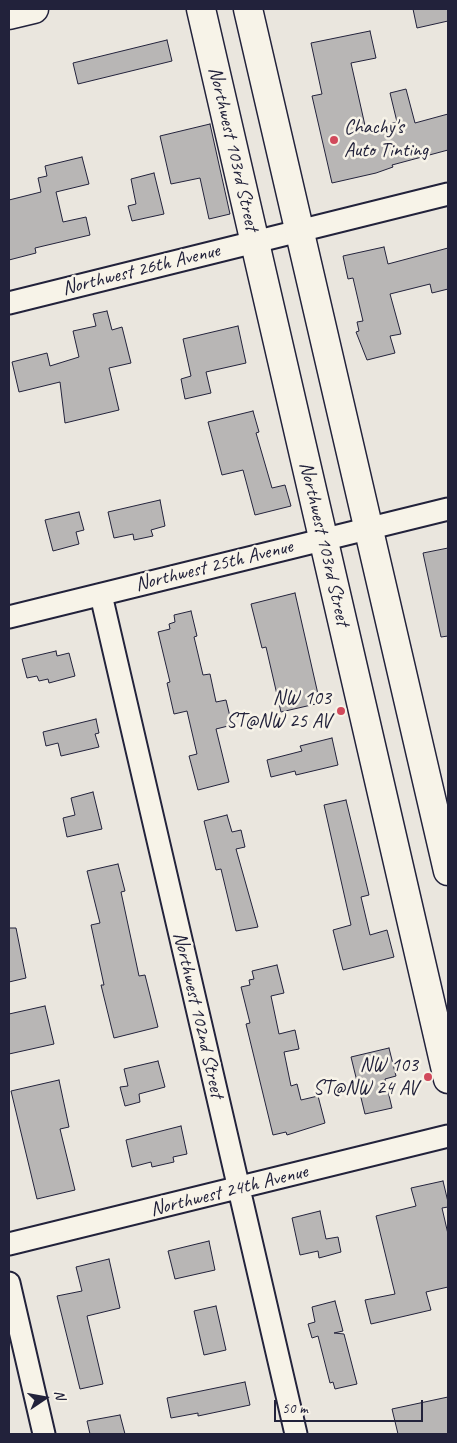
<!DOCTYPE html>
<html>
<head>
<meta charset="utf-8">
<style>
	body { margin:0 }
	#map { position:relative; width:457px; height:1443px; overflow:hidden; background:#eae6de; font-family:Caveat,sans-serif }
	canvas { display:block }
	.frame { position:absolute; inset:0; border:10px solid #22223b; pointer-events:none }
	.north { position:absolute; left:20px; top:1373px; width:50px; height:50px; -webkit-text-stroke:4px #f7f3e8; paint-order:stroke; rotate:78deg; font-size:14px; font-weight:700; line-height:20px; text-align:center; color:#22223b }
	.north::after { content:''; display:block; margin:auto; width:18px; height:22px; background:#22223b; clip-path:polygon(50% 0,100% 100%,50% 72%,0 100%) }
	.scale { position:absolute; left:274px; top:1400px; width:149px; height:22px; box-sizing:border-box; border:2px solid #22223b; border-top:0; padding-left:6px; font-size:15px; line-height:18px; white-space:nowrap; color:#22223b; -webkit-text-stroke:4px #f7f3e8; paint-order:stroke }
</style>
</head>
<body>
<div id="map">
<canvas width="457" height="1443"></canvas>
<div class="frame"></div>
<div class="north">N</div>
<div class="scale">50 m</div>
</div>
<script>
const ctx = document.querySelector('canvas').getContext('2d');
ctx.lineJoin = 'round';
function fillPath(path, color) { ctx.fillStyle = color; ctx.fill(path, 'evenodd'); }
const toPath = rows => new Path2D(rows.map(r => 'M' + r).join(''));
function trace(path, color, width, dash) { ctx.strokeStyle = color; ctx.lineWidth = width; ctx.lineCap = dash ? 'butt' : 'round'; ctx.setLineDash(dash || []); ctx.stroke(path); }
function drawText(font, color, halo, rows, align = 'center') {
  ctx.font = font + ' Caveat,sans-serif'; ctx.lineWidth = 5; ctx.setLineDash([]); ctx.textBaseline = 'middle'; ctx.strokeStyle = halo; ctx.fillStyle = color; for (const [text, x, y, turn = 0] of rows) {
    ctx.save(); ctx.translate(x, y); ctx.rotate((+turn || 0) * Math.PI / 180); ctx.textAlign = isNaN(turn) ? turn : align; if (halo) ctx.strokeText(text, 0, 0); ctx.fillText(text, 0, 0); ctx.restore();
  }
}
const building = toPath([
	[413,9,448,9,448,21,417,28,413,9],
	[370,31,376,58,351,63,366,130,397,122,390,93,406,89,415,123,448,114,448,150,392,165,393,167,376,173,332,183,312,96,322,94,311,43,370,31],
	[167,40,172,61,78,84,73,63,167,40],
	[210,124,230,214,209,219,200,178,171,184,160,136,210,124],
	[82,157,89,184,56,192,63,222,86,217,90,235,35,248,36,253,9,260,9,200,41,192,38,178,47,176,45,166,82,157],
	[154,173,164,214,132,221,128,206,136,204,131,179,154,173],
	[384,247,388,264,448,248,448,289,432,293,430,284,390,294,401,334,390,336,395,353,367,360,356,332,359,331,357,322,363,321,353,278,348,279,343,256,384,247],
	[107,311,112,330,122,327,131,363,109,368,119,410,65,423,60,382,19,392,12,362,47,353,50,366,79,357,73,331,96,326,93,314,107,311],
	[238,326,246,363,206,372,211,393,185,399,181,379,191,376,183,339,238,326],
	[253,411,259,432,256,433,272,488,285,485,291,506,255,515,243,470,222,475,208,422,253,411],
	[160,500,165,526,151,530,153,536,134,540,133,534,114,538,108,512,160,500],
	[79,512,84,530,76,532,79,544,53,551,45,520,79,512],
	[448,548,448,636,441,637,423,553,448,548],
	[295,593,320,703,281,712,266,647,262,648,251,604,295,593],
	[191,611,197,636,194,637,203,675,210,674,216,702,226,700,232,725,216,729,229,782,198,790,189,756,197,754,187,711,174,714,167,683,170,682,158,632,170,629,169,624,175,622,174,615,191,611],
	[56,651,57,656,69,653,75,676,49,683,48,679,39,681,37,676,27,678,22,659,56,651],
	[96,719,99,733,95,734,99,747,61,756,58,743,46,746,43,732,96,719],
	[332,738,338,765,296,775,295,771,271,777,267,760,302,751,300,746,332,738],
	[93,792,102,829,67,837,63,818,75,815,71,798,93,792],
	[346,800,369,895,361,897,370,935,387,930,394,957,343,970,333,930,351,925,324,805,346,800],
	[227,815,232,832,241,830,245,847,236,849,258,927,236,931,221,869,216,870,204,821,227,815],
	[118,864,125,891,121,892,139,976,145,975,158,1027,114,1038,101,985,104,985,91,925,100,923,87,871,118,864],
	[9,928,16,928,26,978,9,982,9,928],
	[277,965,284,993,271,996,279,1034,295,1030,299,1049,284,1052,291,1086,297,1084,301,1100,318,1096,325,1123,287,1135,286,1132,273,1135,246,1024,250,1023,241,987,250,985,249,980,254,979,252,971,277,965],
	[45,1006,54,1044,9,1054,9,1014,45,1006],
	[389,1048,396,1076,385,1079,392,1108,365,1114,351,1057,389,1048],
	[158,1061,165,1087,139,1094,140,1102,125,1106,120,1087,128,1086,124,1069,158,1061],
	[59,1080,69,1127,60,1129,75,1190,37,1199,11,1091,59,1080],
	[181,1126,187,1154,173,1157,174,1162,152,1167,151,1162,132,1167,126,1140,181,1126],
	[443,1181,448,1202,448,1207,442,1208,448,1234,448,1287,426,1292,431,1310,371,1324,365,1300,395,1294,376,1216,416,1206,411,1188,443,1181],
	[320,1211,326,1239,338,1237,341,1252,319,1258,318,1251,300,1255,292,1218,320,1211],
	[209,1241,215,1270,175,1279,168,1251,209,1241],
	[109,1259,120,1308,87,1316,103,1384,80,1389,57,1296,82,1291,76,1267,109,1259],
	[335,1301,343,1331,334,1333,344,1334,357,1384,335,1389,333,1382,330,1383,318,1336,312,1338,308,1324,315,1322,312,1307,335,1301],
	[216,1306,226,1350,204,1355,194,1311,216,1306],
	[245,1382,250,1405,198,1416,198,1413,171,1418,167,1398,245,1382],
	[448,1397,448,1434,398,1434,392,1409,448,1397],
	[120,1415,125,1434,90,1434,87,1421,120,1415]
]);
const street = toPath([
	[9,303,448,194],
	[101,595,296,1434],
	[9,617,448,509],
	[9,1244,448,1136],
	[9,1283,44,1434]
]);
const primary = toPath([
	[201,9,448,1079],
	[248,9,448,871],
	[9,15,34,9]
]);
const markers = [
	[334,140,5,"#d1495b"],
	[341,711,5,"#d1495b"],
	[428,1077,5,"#d1495b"]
];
const poiNames = [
	["Chachy's",344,128,"left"],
	["Auto Tinting",344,151,"left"],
	["NW 103",331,699],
	["ST@NW 25 AV",331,722],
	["NW 103",418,1066],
	["ST@NW 24 AV",418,1089]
];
const streetNames = [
	["Northwest 103rd Street",233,149,77],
	["Northwest 26th Avenue",141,270,-14],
	["Northwest 103rd Street",324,544,77],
	["Northwest 25th Avenue",214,566,-14],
	["Northwest 102nd Street",198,1015,77],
	["Northwest 24th Avenue",229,1191,-14]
];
fillPath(building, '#b8b6b5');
trace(building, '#22223b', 1);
trace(street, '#22223b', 25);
trace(primary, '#22223b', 31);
trace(street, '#f7f3e8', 21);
trace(primary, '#f7f3e8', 28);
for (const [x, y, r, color] of markers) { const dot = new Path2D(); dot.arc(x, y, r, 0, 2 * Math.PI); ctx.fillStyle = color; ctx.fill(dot); trace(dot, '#f7f3e8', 2); }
drawText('20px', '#22223b', '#f7f3e8', poiNames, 'right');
drawText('20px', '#22223b', '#f7f3e8', streetNames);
</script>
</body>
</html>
